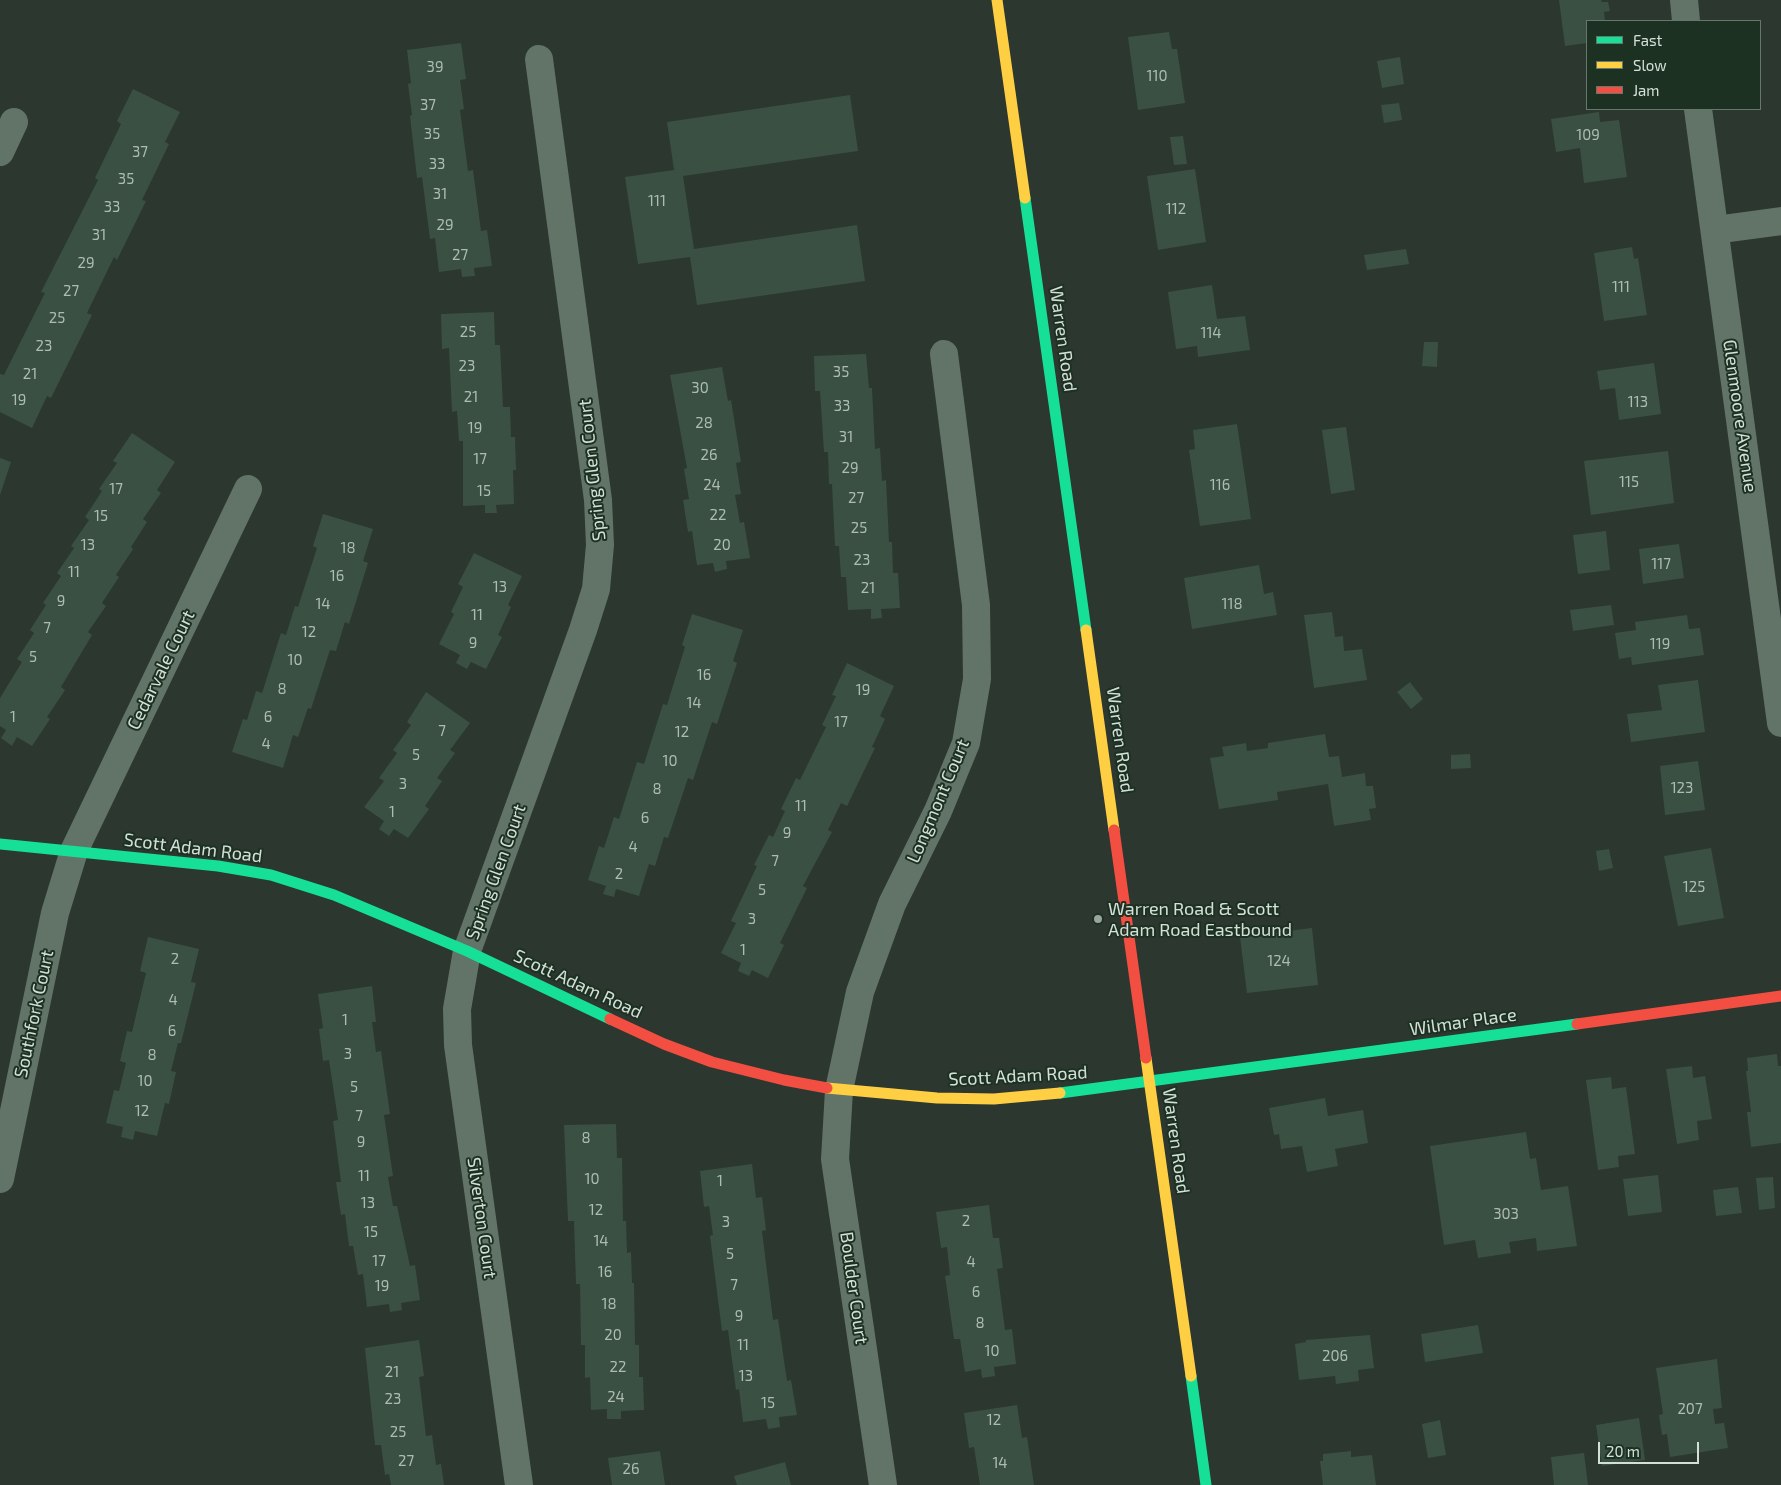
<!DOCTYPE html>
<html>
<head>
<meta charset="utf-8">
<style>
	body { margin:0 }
	#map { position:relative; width:1781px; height:1485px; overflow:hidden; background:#2c372f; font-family:"Exo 2",sans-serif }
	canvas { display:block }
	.legend { position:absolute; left:1586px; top:20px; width:175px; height:90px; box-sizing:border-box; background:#1d3123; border:1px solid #66776b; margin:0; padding:6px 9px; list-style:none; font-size:15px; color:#d4e0d7 }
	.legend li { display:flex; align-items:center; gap:10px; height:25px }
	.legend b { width:25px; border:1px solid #66776b }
	.scale { position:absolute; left:1598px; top:1442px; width:101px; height:22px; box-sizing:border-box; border:2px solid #d4e0d7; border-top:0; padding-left:6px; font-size:15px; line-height:18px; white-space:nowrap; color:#d4e0d7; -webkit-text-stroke:4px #1d3123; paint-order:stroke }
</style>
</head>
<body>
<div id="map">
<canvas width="1781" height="1485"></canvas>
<ul class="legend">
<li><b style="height:6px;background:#16e098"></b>Fast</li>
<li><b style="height:6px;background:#ffcf43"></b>Slow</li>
<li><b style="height:6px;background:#f24e42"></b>Jam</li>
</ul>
<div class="scale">20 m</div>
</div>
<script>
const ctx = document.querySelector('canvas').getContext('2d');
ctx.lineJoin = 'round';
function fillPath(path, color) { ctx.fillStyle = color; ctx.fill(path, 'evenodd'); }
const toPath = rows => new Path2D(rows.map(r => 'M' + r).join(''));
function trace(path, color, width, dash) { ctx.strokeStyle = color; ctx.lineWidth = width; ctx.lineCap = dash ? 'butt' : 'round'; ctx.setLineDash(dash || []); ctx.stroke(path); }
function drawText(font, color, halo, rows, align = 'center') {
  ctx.font = font + ' "Exo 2",sans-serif'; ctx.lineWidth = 4; ctx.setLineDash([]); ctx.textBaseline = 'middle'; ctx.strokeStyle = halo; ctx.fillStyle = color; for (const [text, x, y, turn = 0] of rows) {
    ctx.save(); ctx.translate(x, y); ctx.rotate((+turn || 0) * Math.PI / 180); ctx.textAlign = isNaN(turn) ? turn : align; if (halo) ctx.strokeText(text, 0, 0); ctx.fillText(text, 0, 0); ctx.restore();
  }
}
const building = toPath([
	[1559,0,1601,0,1602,2,1608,2,1610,11,1604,12,1605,21,1587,21,1587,43,1565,46],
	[1169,32,1172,49,1177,49,1185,103,1138,110,1128,37],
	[461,43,466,79,460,80,464,109,460,110,468,171,473,170,481,231,487,230,492,266,474,268,475,276,462,277,461,269,439,272,435,238,430,239,422,177,417,178,410,116,412,115,408,84,411,83,407,50],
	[1400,57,1404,84,1382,88,1377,61],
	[133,89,180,112,165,142,169,144,142,200,146,201,117,260,114,257,87,313,92,315,51,398,47,396,32,428,0,412,0,374,4,375,45,293,41,292,98,180,95,178,121,124,117,121],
	[850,95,858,151,683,176,694,249,857,225,865,281,697,305,690,257,638,264,625,177,674,170,667,122],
	[1399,103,1402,120,1384,123,1381,105],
	[1599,112,1600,122,1619,120,1627,177,1584,183,1580,148,1556,152,1551,119],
	[1183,136,1187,164,1174,165,1170,137],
	[1195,169,1206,242,1158,250,1147,176],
	[1632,247,1634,259,1638,258,1647,315,1604,321,1594,253],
	[1406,249,1409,264,1367,270,1364,255],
	[1212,285,1217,319,1245,316,1250,350,1198,357,1197,346,1176,349,1168,292],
	[494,312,495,345,500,345,503,407,510,407,511,437,515,437,516,470,513,470,514,504,496,505,497,513,485,513,485,505,463,506,463,441,459,441,457,411,452,412,449,348,442,349,441,314],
	[1424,342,1438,342,1437,367,1422,366],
	[866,354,869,388,872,388,875,449,880,448,882,481,886,480,889,542,892,542,893,573,898,573,900,608,881,609,882,618,871,619,871,609,848,610,846,577,841,577,839,546,835,546,832,484,829,484,828,452,824,452,820,391,815,391,814,356],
	[1654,363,1661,414,1619,420,1615,388,1600,390,1597,371],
	[722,367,728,401,731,400,741,462,736,463,741,494,735,495,740,523,744,522,750,558,726,561,727,569,715,572,713,563,697,565,692,531,688,532,683,500,689,499,684,469,687,468,670,375],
	[1237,424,1251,519,1200,526,1189,450,1195,449,1193,430],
	[1346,427,1355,490,1331,494,1322,430],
	[132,433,175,462,157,490,161,493,143,519,147,522,131,547,133,549,116,575,119,577,102,603,106,606,88,632,92,635,61,687,65,690,47,717,50,719,32,746,17,737,12,746,1,738,6,730,0,726,0,698,22,662,17,659,34,633,30,630,46,605,43,603,61,576,57,573,74,548,71,546,89,520,85,517,102,491,99,489,117,463,113,461],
	[1668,451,1674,503,1591,515,1584,461],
	[0,458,11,462,0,495],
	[323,514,373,529,363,561,368,563,349,624,345,622,336,651,330,650,311,709,308,708,298,737,293,735,283,768,232,752,243,719,247,720,256,691,262,693,281,633,286,635,295,606,298,607,317,548,313,546],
	[1606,531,1610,570,1578,574,1573,535],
	[1679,544,1684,578,1643,584,1639,549],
	[474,553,522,576,508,605,511,607,498,635,502,637,486,669,471,662,467,669,456,663,460,655,439,644,454,614,451,612,463,587,458,584],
	[1259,565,1264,594,1273,592,1277,615,1192,629,1184,578],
	[1611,605,1614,625,1573,631,1570,610],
	[1332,612,1335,637,1343,636,1344,651,1362,649,1367,680,1314,688,1304,615],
	[692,614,743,630,733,661,737,663,717,724,712,722,693,780,688,778,668,838,664,837,655,866,649,864,639,896,616,889,614,897,603,894,606,886,588,880,599,846,604,848,614,817,619,819,637,762,644,764,663,704,667,705,685,647,682,645],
	[1687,615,1689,629,1700,628,1704,655,1632,665,1631,657,1619,659,1615,633,1636,630,1635,622],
	[847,663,894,686,880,716,885,719,872,747,875,748,847,806,841,803,828,830,832,832,803,886,807,888,780,943,784,945,768,978,752,970,749,976,738,971,741,963,721,953,736,923,731,921,757,866,754,865,769,835,773,837,785,811,781,809,796,778,800,780,826,727,822,725,836,696,832,695],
	[1698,680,1705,732,1631,742,1627,714,1662,710,1658,685],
	[1410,682,1423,699,1411,709,1397,692],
	[426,692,470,723,450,750,455,753,437,778,442,781,425,806,429,809,408,838,394,829,389,836,379,829,384,821,364,807,384,781,379,778,397,753,393,750,411,725,407,722],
	[1325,734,1329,757,1339,756,1342,777,1365,773,1366,786,1373,786,1376,808,1369,809,1371,820,1334,826,1328,784,1277,792,1278,800,1219,809,1210,758,1224,756,1222,747,1246,743,1247,751,1268,748,1268,743],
	[1470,754,1471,768,1451,769,1451,755],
	[1698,761,1705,810,1665,815,1660,766],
	[1711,848,1724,918,1678,926,1664,856],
	[1609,849,1613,868,1599,871,1596,851],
	[1312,928,1318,985,1247,993,1240,937],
	[148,937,199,949,191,982,196,983,181,1043,178,1043,171,1071,176,1072,169,1104,165,1103,157,1136,135,1131,133,1140,121,1137,123,1127,106,1123,114,1090,119,1091,126,1063,120,1061,127,1031,132,1032,146,973,140,971],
	[372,986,376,1022,372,1022,376,1052,381,1051,390,1114,384,1115,393,1176,388,1177,393,1206,397,1206,410,1266,415,1265,420,1300,401,1303,402,1310,390,1312,389,1304,367,1307,363,1274,358,1275,353,1246,349,1246,345,1214,341,1215,336,1182,341,1182,333,1121,338,1120,329,1060,323,1061,319,1029,323,1028,318,994],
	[1777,1054,1778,1066,1781,1066,1781,1143,1751,1147,1747,1112,1751,1112,1746,1071,1748,1071,1747,1058],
	[1692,1066,1693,1078,1705,1076,1712,1119,1697,1121,1699,1140,1677,1144,1666,1069],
	[1611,1077,1612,1089,1626,1087,1635,1154,1618,1156,1619,1167,1598,1170,1586,1080],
	[1325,1098,1328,1116,1363,1110,1368,1143,1335,1149,1338,1166,1307,1172,1302,1146,1281,1149,1279,1134,1274,1135,1269,1108],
	[616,1124,617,1158,622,1158,623,1221,626,1221,627,1253,631,1252,632,1283,634,1283,635,1345,639,1345,639,1377,643,1377,644,1410,621,1411,621,1419,607,1419,607,1409,591,1410,590,1377,585,1378,585,1345,581,1345,580,1284,576,1284,574,1221,568,1221,564,1125],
	[1526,1132,1530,1159,1536,1158,1541,1190,1568,1186,1577,1246,1537,1251,1536,1238,1509,1242,1511,1253,1478,1258,1475,1240,1444,1245,1430,1146],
	[752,1164,756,1198,762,1197,766,1230,762,1231,773,1320,778,1319,787,1381,791,1380,797,1415,779,1417,780,1427,768,1429,766,1419,743,1422,739,1389,736,1390,728,1330,722,1331,710,1236,713,1235,709,1206,704,1207,700,1171],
	[1658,1175,1662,1212,1628,1216,1623,1179],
	[1773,1177,1775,1208,1759,1210,1756,1178],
	[1738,1187,1742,1213,1716,1216,1713,1190],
	[989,1205,993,1238,999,1238,1003,1268,997,1269,1005,1330,1012,1329,1016,1364,994,1367,995,1376,982,1378,981,1369,965,1372,960,1339,954,1339,945,1276,950,1275,947,1247,941,1248,936,1212],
	[1478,1325,1483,1353,1425,1362,1421,1334],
	[1370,1335,1374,1368,1358,1370,1359,1381,1336,1384,1335,1376,1299,1380,1295,1344,1306,1342,1306,1340],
	[419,1340,424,1376,419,1377,426,1436,432,1435,436,1465,441,1464,444,1485,391,1485,389,1474,385,1475,381,1445,375,1445,365,1348],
	[1717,1359,1722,1408,1713,1409,1715,1424,1724,1423,1728,1448,1670,1457,1667,1434,1662,1435,1659,1415,1663,1414,1656,1368],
	[1017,1405,1022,1438,1027,1437,1034,1485,980,1485,974,1447,969,1448,964,1413],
	[1639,1418,1645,1460,1602,1466,1596,1425],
	[1440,1420,1446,1455,1428,1458,1422,1424],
	[660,1451,665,1485,612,1485,608,1458],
	[1351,1451,1351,1457,1372,1455,1376,1485,1323,1485,1320,1461,1323,1461,1323,1454],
	[1584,1453,1588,1485,1554,1485,1551,1457],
	[785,1462,791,1485,737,1485,734,1476]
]);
const street = toPath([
	[1684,0,1686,21],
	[1698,109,1781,723],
	[0,152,14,122],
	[1715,230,1781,221],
	[0,1179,55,913,74,851,248,489],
	[519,1485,458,1045,457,1009,467,951,583,630,596,589,600,545,598,500,539,59],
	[883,1485,835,1159,839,1090,860,992,892,904,938,811,966,743,977,679,976,605,944,354]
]);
const fast = toPath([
	[1025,198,1086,630],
	[0,844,218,866,271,875,334,895,467,951,610,1019],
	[1060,1093,1577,1024],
	[1191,1376,1206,1485]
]);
const slow = toPath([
	[997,0,1025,198],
	[1086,630,1114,830],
	[1146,1058,1191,1376],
	[827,1088,937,1098,994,1099,1060,1093]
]);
const jam = toPath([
	[1114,830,1146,1058],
	[610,1019,664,1044,712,1062,784,1080,827,1088],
	[1577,1024,1781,996]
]);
const markers = [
	[1098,919,5,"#99a59c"]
];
const numberNames = [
	["39",435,67],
	["110",1157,76],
	["37",428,105],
	["35",432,134],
	["109",1588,135],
	["37",140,152],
	["33",437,164],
	["35",126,179],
	["31",440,194],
	["111",657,201],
	["33",112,207],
	["112",1176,209],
	["29",445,225],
	["31",99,235],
	["27",460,255],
	["29",86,263],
	["111",1621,287],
	["27",71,291],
	["25",57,318],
	["25",468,332],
	["114",1211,333],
	["23",44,346],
	["23",467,366],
	["35",841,372],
	["21",30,374],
	["30",700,388],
	["21",471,397],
	["19",19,400],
	["113",1638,402],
	["33",842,406],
	["28",704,423],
	["19",475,428],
	["31",846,437],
	["26",709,455],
	["17",480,459],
	["29",850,468],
	["115",1629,482],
	["24",712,485],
	["116",1220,485],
	["17",116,489],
	["15",484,491],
	["27",856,498],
	["22",718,515],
	["15",101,516],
	["25",859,528],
	["13",88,545],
	["20",722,545],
	["18",348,548],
	["23",862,560],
	["117",1661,564],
	["11",74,572],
	["16",337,576],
	["13",500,587],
	["21",868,588],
	["9",61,601],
	["14",323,604],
	["118",1232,604],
	["11",477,615],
	["7",47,628],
	["12",309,632],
	["9",473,643],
	["119",1660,644],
	["5",33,657],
	["10",295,660],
	["16",704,675],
	["8",282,689],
	["19",863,690],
	["14",694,703],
	["1",13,717],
	["6",268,717],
	["17",841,722],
	["7",442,731],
	["12",682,732],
	["4",266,744],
	["5",416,755],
	["10",670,761],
	["3",403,784],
	["123",1682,788],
	["8",657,789],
	["11",801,806],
	["1",392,812],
	["6",645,818],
	["9",787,833],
	["4",633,847],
	["7",775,861],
	["2",619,874],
	["125",1694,887],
	["5",762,890],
	["3",752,919],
	["1",743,950],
	["2",175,959],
	["124",1279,961],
	["4",173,1000],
	["1",345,1020],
	["6",172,1031],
	["3",348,1054],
	["8",152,1055],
	["10",145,1081],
	["5",354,1087],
	["12",142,1111],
	["7",359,1116],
	["8",586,1138],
	["9",361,1142],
	["11",364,1176],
	["10",592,1179],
	["1",720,1181],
	["13",368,1203],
	["12",596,1210],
	["303",1506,1214],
	["2",966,1221],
	["3",726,1222],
	["15",371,1232],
	["14",601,1241],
	["5",730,1254],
	["17",379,1261],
	["4",971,1262],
	["16",605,1272],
	["7",734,1285],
	["19",382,1286],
	["6",976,1292],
	["18",609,1304],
	["9",739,1316],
	["8",980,1323],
	["20",613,1335],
	["11",743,1345],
	["10",992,1351],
	["206",1335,1356],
	["22",618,1367],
	["21",392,1372],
	["13",746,1376],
	["24",616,1397],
	["23",393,1399],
	["15",768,1403],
	["207",1690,1409],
	["12",994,1420],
	["25",398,1432],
	["27",406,1461],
	["14",1000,1463],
	["26",631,1469]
];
const streetNames = [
	["Warren Road",1063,339,82],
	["Glenmoore Avenue",1740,416,82],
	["Spring Glen Court",592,470,-96],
	["Cedarvale Court",161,670,-64],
	["Warren Road",1120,740,82],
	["Longmont Court",938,801,-67],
	["Scott Adam Road",193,848,7],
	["Spring Glen Court",496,872,-70],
	["Scott Adam Road",578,984,25],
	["Southfork Court",34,1014,-78],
	["Wilmar Place",1463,1022,-8],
	["Scott Adam Road",1018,1076,-3],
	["Warren Road",1176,1141,82],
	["Silverton Court",482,1218,82],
	["Boulder Court",854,1288,82]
];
const poiNames = [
	["Warren Road & Scott",1108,909],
	["Adam Road Eastbound",1108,930]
];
fillPath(building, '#3a5043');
trace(street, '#627468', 28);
trace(fast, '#16e098', 11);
trace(slow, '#ffcf43', 11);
trace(jam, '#f24e42', 11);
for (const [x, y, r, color] of markers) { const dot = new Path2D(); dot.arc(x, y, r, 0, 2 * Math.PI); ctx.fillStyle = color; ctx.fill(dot); trace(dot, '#1d3123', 2); }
drawText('15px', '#aebcb2', null, numberNames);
drawText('18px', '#d4e0d7', '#1d3123', streetNames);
drawText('18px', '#d4e0d7', '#1d3123', poiNames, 'left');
</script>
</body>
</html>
